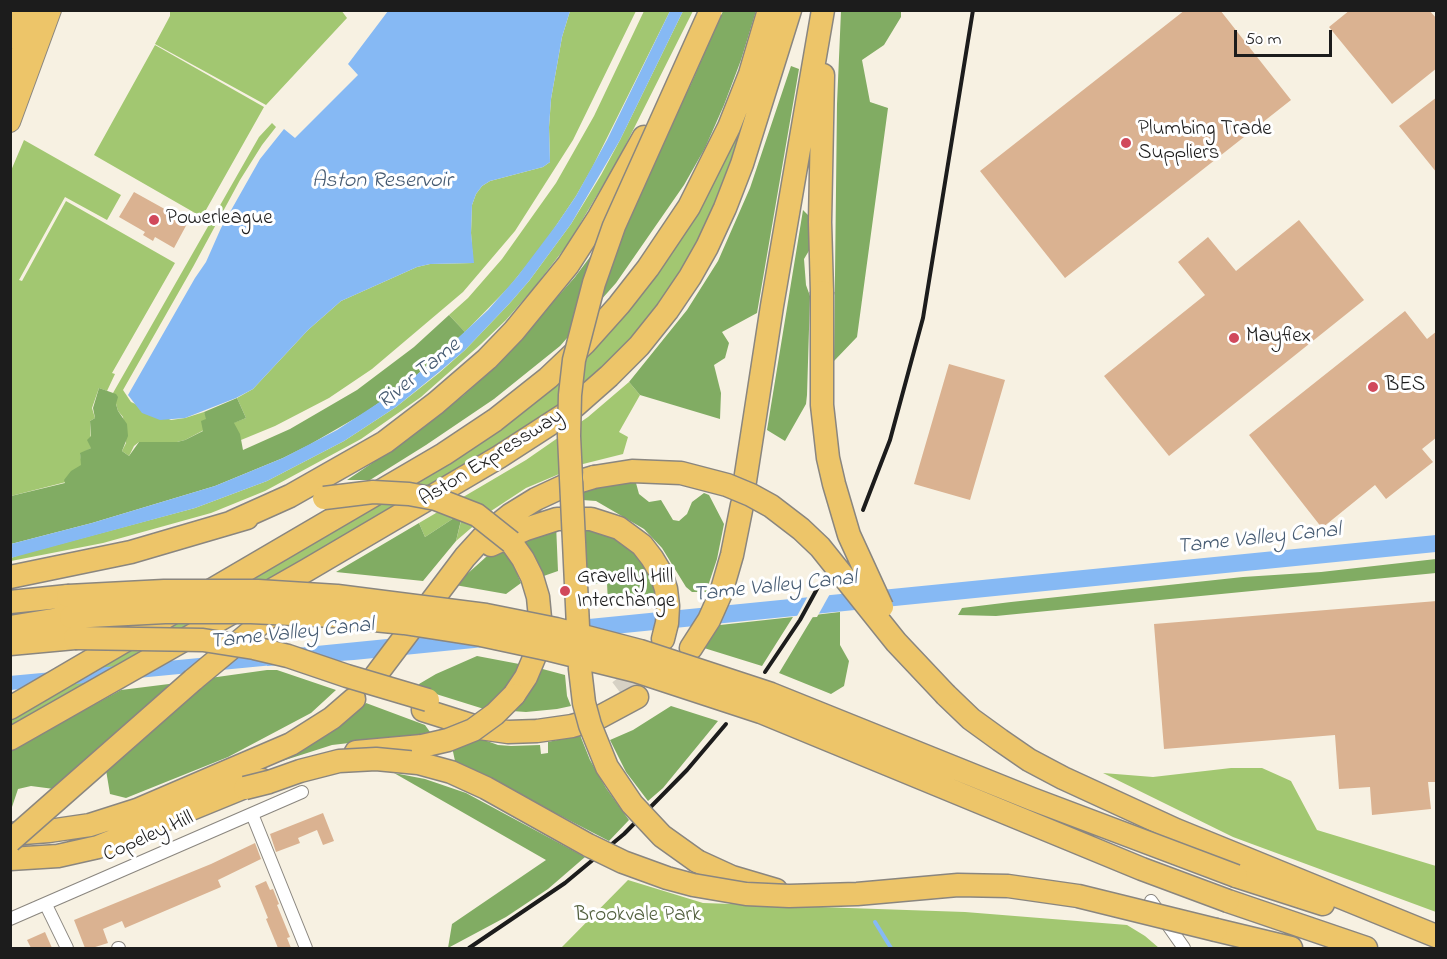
<!DOCTYPE html>
<html>
<head>
<meta charset="utf-8">
<style>
	body { margin:0 }
	#map { position:relative; width:1447px; height:959px; overflow:hidden; background:#f7f1e2; font-family:"Indie Flower",sans-serif }
	canvas { display:block }
	.frame { position:absolute; inset:0; border:12px solid #1c1c1c; pointer-events:none }
	.scale { position:absolute; left:1234px; top:30px; width:98px; height:27px; box-sizing:border-box; border:3px solid #1c1c1c; border-top:0; padding-left:8px; font-size:18px; line-height:21px; white-space:nowrap; color:#1c1c1c; -webkit-text-stroke:4px #fff; paint-order:stroke }
</style>
</head>
<body>
<div id="map">
<canvas width="1447" height="959"></canvas>
<div class="frame"></div>
<div class="scale">50 m</div>
</div>
<script>
const ctx = document.querySelector('canvas').getContext('2d');
ctx.lineJoin = 'round';
function fillPath(path, color) { ctx.fillStyle = color; ctx.fill(path, 'evenodd'); }
const toPath = rows => new Path2D(rows.map(r => 'M' + r).join(''));
function trace(path, color, width, dash) { ctx.strokeStyle = color; ctx.lineWidth = width; ctx.lineCap = dash ? 'butt' : 'round'; ctx.setLineDash(dash || []); ctx.stroke(path); }
function drawText(font, color, halo, rows, align = 'center') {
  ctx.font = font + ' "Indie Flower",sans-serif'; ctx.lineWidth = 6; ctx.setLineDash([]); ctx.textBaseline = 'middle'; ctx.strokeStyle = halo; ctx.fillStyle = color; for (const [text, x, y, turn = 0] of rows) {
    ctx.save(); ctx.translate(x, y); ctx.rotate((+turn || 0) * Math.PI / 180); ctx.textAlign = isNaN(turn) ? turn : align; if (halo) ctx.strokeText(text, 0, 0); ctx.fillText(text, 0, 0); ctx.restore();
  }
}
const green = toPath([
	[341,10,347,18,266,105,155,44,170,16,170,11],
	[570,11,636,11,573,140,515,231,463,292,372,369,329,398,275,426,241,440,233,423,246,418,237,398,253,389,308,330,341,301,417,267,430,264,473,263,471,233,472,205,476,194,482,186,490,181,543,167,550,162,549,127,551,99,562,37],
	[644,11,670,11,592,168,576,196,543,245,509,287,465,332,449,315,468,298,502,259,556,183,594,116],
	[683,11,693,11,618,160,568,244,533,289,506,320,481,344,421,397,361,439,265,491,211,513,103,543,11,561,11,558,19,555,195,508,267,481,344,441,396,407,439,373,465,350,509,304,529,281,571,224,601,175,620,140],
	[155,45,264,107,202,217,94,155],
	[761,77,714,211,696,249,639,332,579,393,491,453,11,729,10,716,588,350],
	[272,123,276,127,262,145,240,180,193,267,123,390,131,402,171,420,185,418,204,412,207,419,204,430,185,440,177,442,139,442,134,446,129,456,122,451,126,443,123,417,118,411,113,393,259,137],
	[24,140,121,195,107,220,65,197,19,280,22,281,66,201,175,263,112,373,115,374,107,391,99,388,92,408,95,418,90,421,91,448,80,454,82,465,66,482,11,496,10,173],
	[629,382,640,395,619,432,628,437,623,454,583,464,526,488,491,511,456,541,461,521,454,518,425,537,419,523,526,460,588,417],
	[1231,768,1262,768,1291,781,1317,830,1436,866,1436,912,1233,837,1103,773,1153,777],
	[628,880,703,903,965,912,1127,925,1145,936,1159,948,561,948]
]);
const forest = toPath([
	[723,11,756,11,741,60,724,105,705,148,684,185,616,283,560,346,494,399,426,445,370,480,347,480,396,447,464,395,499,363,575,277,634,198,691,84],
	[841,11,901,11,901,17,884,45,862,60,870,102,888,108,857,337,834,361,837,104],
	[791,66,799,69,757,313,722,332,729,343,725,358,714,365,721,393,720,419,640,395,629,382,687,310,718,261,750,188],
	[803,210,812,219,810,249,804,259,806,285,810,296,807,395,806,404,785,441,767,430],
	[449,315,465,332,411,380,366,412,309,445,283,458,215,486,92,523,11,544,11,496,65,483,64,480,71,471,81,465,80,453,91,448,87,440,91,436,90,421,95,418,93,408,99,388,116,394,118,397,116,404,118,411,127,424,128,436,122,451,129,456,139,442,177,442,185,440,203,431,201,421,206,419,204,412,237,398,246,418,234,423,240,434,243,450,290,429,357,390,414,347],
	[626,482,636,483,639,494,649,502,661,500,673,520,679,521,687,514,692,502,704,493,709,495,724,524,717,559,706,592,692,592,686,587,662,548,644,529,596,501,582,500,582,490],
	[454,518,461,520,456,541,423,581,336,572,419,523,425,537],
	[556,524,558,571,538,578,519,539],
	[582,524,590,524,638,552,661,598,608,604,607,583,586,584],
	[501,548,511,559,521,583,506,594,455,585,486,557],
	[1436,559,1436,573,996,616,958,615,962,608,1011,602,1243,577,1321,572],
	[840,612,840,645,849,661,844,686,831,694,779,673,814,615],
	[793,617,762,666,704,648,720,625],
	[477,656,535,667,565,675,567,696,571,706,557,709,526,712,484,709,420,689,419,684,436,674],
	[267,670,277,670,336,690,311,713,228,757,126,798,110,794,106,770,210,678],
	[177,683,54,789,31,786,18,789,11,810,11,750,121,690],
	[366,703,425,725,430,732,410,736,332,745,279,762,278,760,335,727],
	[671,706,718,721,663,788,648,801,626,772,610,740,633,730],
	[580,735,590,760,606,788,629,820,609,841,455,761,452,747,476,737,498,745,511,746,540,745,541,754,548,753,548,742],
	[394,773,425,779,466,793,585,857,548,889,506,917,448,948,452,924,546,860]
]);
const water = toPath([
	[388,11,570,11,562,37,551,99,549,127,550,162,543,167,490,181,482,186,476,194,472,205,471,233,474,263,430,264,417,267,341,301,308,330,253,389,236,398,185,418,160,420,142,413,128,395,195,278,206,262,221,228,260,159,284,129,295,138,358,75,348,64],
	[670,11,683,11,620,140,571,224,529,281,509,304,465,350,439,372,396,407,344,441,267,481,195,508,11,558,11,544,92,523,215,486,283,458,337,430,392,394,429,365,488,310,517,277,557,224,576,196,607,140],
	[1436,535,1436,552,354,660,267,666,266,651]
]);
const pier = toPath([
	[831,592,817,617,796,618,809,594]
]);
const stream = toPath([
	[875,922,891,948]
]);
const canal = toPath([
	[137,671,273,658],
	[10,683,118,673]
]);
const building = toPath([
	[1185,10,1220,10,1291,100,1065,278,980,171],
	[1350,10,1429,10,1437,19,1437,68,1392,104,1329,27],
	[1437,97,1437,173,1399,126],
	[134,192,188,222,174,248,155,237,153,241,143,235,145,232,119,217],
	[1299,220,1364,300,1169,456,1104,376,1205,295,1178,262,1208,237,1236,271],
	[1405,311,1427,339,1437,331,1437,437,1422,449,1433,462,1386,499,1375,485,1322,528,1249,435],
	[949,364,1005,380,970,500,914,484],
	[1437,601,1437,782,1428,782,1431,809,1372,815,1370,787,1339,789,1335,735,1164,749,1154,624],
	[323,813,334,841,323,845,317,830,298,838,300,843,276,852,270,834],
	[255,843,261,859,218,880,221,887,125,928,122,921,103,929,108,943,92,948,85,948,74,920,211,864],
	[266,881,270,890,273,889,279,904,277,905,290,937,287,938,291,948,278,948,266,919,268,918,255,886],
	[45,932,52,948,31,948,27,940]
]);
const motorwayTunnel = toPath([
	[619,691,644,672,654,659]
]);
const minor = toPath([
	[252,814,306,948],
	[1151,901,1184,948],
	[46,905,67,948],
	[10,919,302,792],
	[118,948,119,948]
]);
const primary = toPath([
	[10,38,21,10],
	[10,82,26,40,40,13],
	[10,122,51,10]
]);
const motorway = toPath([
	[822,292,820,222,823,75],
	[745,481,772,306,823,10],
	[232,522,290,496,385,442,436,403,487,359,514,331,568,265,599,217,644,137],
	[511,542,523,559,532,577,538,597,540,618,538,638,534,658,526,677,514,695],
	[491,545,526,529,557,519,591,519,619,528,642,545,652,558,661,573,666,589,668,606,667,623,663,639],
	[10,577,131,552,247,518],
	[10,602,68,596],
	[10,627,71,617],
	[10,644,75,638],
	[691,648,709,620,721,593,732,555,742,505],
	[376,675,465,557,486,534,510,515,536,499,564,486,594,477],
	[193,680,283,605],
	[946,695,971,719,1000,740,1029,760,1063,778,1176,830,1436,936],
	[10,708,444,454,495,420,548,378,585,343,619,305,648,268,689,207,729,127,750,74,769,10],
	[423,710,480,728,508,732,537,731,572,726,596,719,637,697],
	[10,739,307,570,499,457,567,413,609,376,639,346,667,311,690,277,707,247,725,208,742,164,790,10],
	[356,752,422,746],
	[10,834,49,831,90,825,137,810,291,744,332,718,354,699],
	[10,859,58,856,98,847,262,780],
	[697,861,732,877,776,890],
	[1236,876,1323,904],
	[1228,901,1366,948],
	[1216,930,1291,948]
]);
const rail = toPath([
	[863,510,890,440,923,318,973,10],
	[765,672,800,620,823,578],
	[469,948,565,883,624,834,687,770,726,724]
]);
const motorwayBridge = toPath([
	[822,292,822,405,828,458,834,484,849,535,882,607],
	[594,477,632,471,681,473,727,485,751,495,771,506,801,529,820,547,896,642,946,695],
	[324,498,373,492,409,494,436,499,477,515,511,542],
	[68,596,164,591,258,591,337,596,486,615,556,629,640,651,771,694,1032,799,1236,876],
	[71,617,165,612,251,612,334,616,404,623,481,635,551,650,636,671,761,712,1142,869,1228,901],
	[75,638,203,640,254,648,288,656,347,676,428,700],
	[422,746,448,740,473,730,495,714,514,695],
	[245,788,269,782,300,771,339,761,376,759,418,763,451,772,486,788,588,845,623,862,667,878,693,885,746,894,789,896,857,894,958,885,1008,886,1078,896,1216,930],
	[10,841,193,680],
	[697,861,662,836,632,804,607,767,590,725,584,703,580,669,569,436,570,395,574,360,594,283,614,226,711,10]
]);
const markers = [
	[1126,143,6,"#d1495b"],
	[154,220,6,"#d1495b"],
	[1234,338,6,"#d1495b"],
	[1373,387,6,"#d1495b"],
	[565,591,6,"#d1495b"]
];
const poiNames = [
	["Plumbing Trade",1138,131],
	["Suppliers",1138,155],
	["Powerleague",166,220],
	["Mayflex",1246,338],
	["BES",1385,387],
	["Gravelly Hill",577,579],
	["Interchange",577,603]
];
const streetNames = [
	["Aston Expressway",492,459,-32],
	["Copeley Hill",149,838,-24]
];
const parkNames = [
	["Brookvale Park",638,917]
];
const waterNames = [
	["Aston Reservoir",382,182],
	["River Tame",420,375,-39],
	["Tame Valley Canal",1259,540,-6],
	["Tame Valley Canal",775,588,-6],
	["Tame Valley Canal",292,635,-6]
];
fillPath(green, '#a2c771');
fillPath(forest, '#81ac63');
fillPath(water, '#86b9f4');
fillPath(pier, '#f7f1e2');
trace(stream, '#86b9f4', 4);
trace(canal, '#86b9f4', 14);
fillPath(building, '#dab291');
trace(motorwayTunnel, '#d6d1c4', 22, [22, 11]);
trace(minor, '#8a867f', 14);
trace(primary, '#8a867f', 22);
trace(motorway, '#8a867f', 25);
trace(minor, '#fff', 12);
trace(primary, '#edc569', 20);
trace(motorway, '#edc569', 22);
trace(rail, '#1c1c1c', 4);
trace(motorwayBridge, '#8a867f', 25, []);
trace(motorwayBridge, '#edc569', 22);
for (const [x, y, r, color] of markers) { const dot = new Path2D(); dot.arc(x, y, r, 0, 2 * Math.PI); ctx.fillStyle = color; ctx.fill(dot); trace(dot, '#fff', 2); }
drawText('21px', '#1c1c1c', '#fff', poiNames, 'left');
drawText('21px', '#1c1c1c', '#fff', streetNames);
drawText('21px', '#52603e', '#fff', parkNames);
drawText('italic 22px', '#465b72', '#fff', waterNames);
</script>
</body>
</html>
